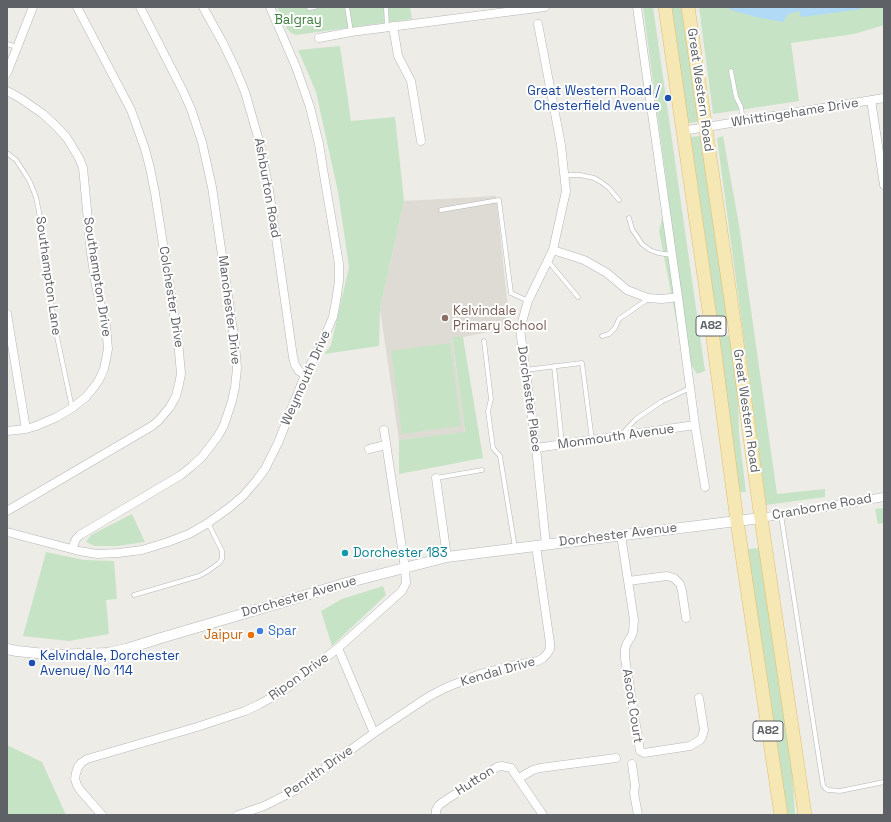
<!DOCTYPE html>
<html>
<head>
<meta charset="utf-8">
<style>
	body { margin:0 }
	#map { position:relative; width:891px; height:822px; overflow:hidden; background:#eeece6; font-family:"Space Grotesk",sans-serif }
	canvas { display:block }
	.frame { position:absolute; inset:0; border:8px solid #5e6165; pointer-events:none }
</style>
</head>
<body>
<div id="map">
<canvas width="891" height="822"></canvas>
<div class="frame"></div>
</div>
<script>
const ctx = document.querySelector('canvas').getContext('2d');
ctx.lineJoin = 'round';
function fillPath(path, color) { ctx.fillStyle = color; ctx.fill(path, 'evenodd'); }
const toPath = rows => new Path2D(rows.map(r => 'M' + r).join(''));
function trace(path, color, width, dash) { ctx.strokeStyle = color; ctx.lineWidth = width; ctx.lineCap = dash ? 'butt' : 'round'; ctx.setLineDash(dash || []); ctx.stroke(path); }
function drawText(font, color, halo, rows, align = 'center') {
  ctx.font = font + ' "Space Grotesk",sans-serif'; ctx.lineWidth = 4; ctx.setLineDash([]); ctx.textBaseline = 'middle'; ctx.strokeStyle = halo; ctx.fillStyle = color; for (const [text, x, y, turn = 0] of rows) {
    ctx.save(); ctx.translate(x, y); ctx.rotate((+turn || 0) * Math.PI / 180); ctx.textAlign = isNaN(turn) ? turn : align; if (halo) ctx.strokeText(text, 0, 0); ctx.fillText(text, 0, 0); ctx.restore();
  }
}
const education = toPath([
	[496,196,510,328,463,337,452,338,465,433,399,440,380,309,404,201]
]);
const green = toPath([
	[277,7,410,7,412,19,296,35,291,33,287,29],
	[643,7,653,7,705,371,697,374,682,350,659,231,668,193],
	[670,7,682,7,698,119,697,122,689,123,686,121],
	[699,7,884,7,884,25,854,34,791,43,799,101,713,114],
	[340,46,351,121,395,117,404,201,380,309,379,346,324,354,331,345,349,267,338,192,316,92,298,50],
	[699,136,701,137,728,322,718,324,716,322,690,139,691,137],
	[723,136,739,225,777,494,825,489,825,497,766,505,717,138],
	[728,335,731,338,738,393,739,434,746,492,739,492,719,338,721,337],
	[452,337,463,337,483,458,399,474,399,440,465,432],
	[450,343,461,426,402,434,391,351],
	[884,508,884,523,878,524,875,509],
	[132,514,145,542,118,546,95,546,86,542,91,535],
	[759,548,791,755,795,815,787,815,747,549],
	[46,552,84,560,114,561,117,599,106,600,109,634,69,641,23,636],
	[383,586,386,595,332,646,321,611,342,599],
	[7,745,42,762,66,815,7,815]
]);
const water = toPath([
	[728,7,867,7,856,10,801,17,799,11,788,14,783,22,756,17,731,10]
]);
const service = toPath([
	[347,7,351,32],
	[386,7,387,27],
	[309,8,315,7],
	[7,44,17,47],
	[731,71,736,97,741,107,743,121],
	[7,153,16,160,24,172,30,182,36,197,39,212,46,272,55,327,72,408],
	[564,176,571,175,580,175,594,178,601,182,609,188,619,200],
	[441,210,499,200,511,293,528,301],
	[629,218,632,229,642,244,650,250,658,253,672,255],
	[548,261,578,297],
	[602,336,609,334,615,328,619,319,648,299],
	[484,341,491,399,488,411,493,448,500,456,515,548],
	[554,366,562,444],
	[525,370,582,363,592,440],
	[621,435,636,419,661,402,690,388],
	[436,478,482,470],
	[781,515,823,785,825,788,828,790,840,791,884,782],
	[134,595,199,576,208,571,219,563,222,559,222,551,208,523]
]);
const minor = toPath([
	[203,7,223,43,235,68,245,92,260,144,269,190,277,245,293,357,295,365,299,371,305,375],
	[637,7,678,297,695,425,705,487],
	[538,24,561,145,566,191,553,250,528,301,520,329,536,448,546,544],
	[393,26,398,56,411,81,421,141],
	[319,38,351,32,545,7],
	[7,73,33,7],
	[7,91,20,98,43,114,55,125,67,138,79,158,83,168,84,178,91,253,96,286,106,326,108,349,104,369,99,380,94,387,86,397,72,408,57,417,36,426,26,429,7,431],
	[871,100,884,185],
	[682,131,884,98],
	[553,250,584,260,607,273,627,290,648,298,662,299,678,297],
	[7,314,26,429],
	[536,448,695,425],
	[369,449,386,445],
	[436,478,447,557],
	[7,511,152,426,159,420,170,407,176,396,179,384,181,374,178,340,155,193,150,168,145,149,131,110,77,7],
	[761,518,884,497],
	[7,532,79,551,97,554,118,553,142,550,168,542,189,534,208,523,230,507,243,496,256,481,265,469,278,443,305,375,324,338,333,317,336,301,339,281,339,264,324,175,319,144,310,107,296,67,270,7],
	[621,535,634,620,633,632,631,637,627,643,625,649,625,658,640,751,644,753,690,746,700,740,702,737,704,730,699,698],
	[72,549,76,539,80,535,181,475,192,466,202,457,218,436,224,425,232,401,235,387,237,368,235,344,212,187,202,142,191,109,183,91,140,7],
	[628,581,667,576,674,578,680,584,682,591,686,618],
	[338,648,374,733],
	[632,764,635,786,634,793,638,815],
	[519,778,533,770,540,768,616,758],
	[102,815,80,790,77,785,75,779,76,773,78,767,81,763,87,759,197,727,245,711,258,705,283,691,338,648,402,591,406,583,405,568,384,430],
	[238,815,264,806,294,791,374,733,428,697,445,688,480,674,510,666,538,661,543,658,547,654,550,649,550,643,536,546],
	[436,815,436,810,439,805,446,800,497,767,502,766,511,768,543,815]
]);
const tertiary = toPath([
	[7,649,17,651,54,655,108,653,126,649,161,638,290,600,346,583,447,557,761,518]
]);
const primary = toPath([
	[665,7,712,331,737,521,781,815],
	[688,7,735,328,761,518,805,815]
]);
const markers = [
	[668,98,4,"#1a4fb4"],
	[445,318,4,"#8d6e63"],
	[345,553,4,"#0f9aa8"],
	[260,631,4,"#3f7fe0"],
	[251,635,4,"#e8710a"],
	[32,663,4,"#1a4fb4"]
];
const shields = [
	[711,326,30],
	[768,731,30]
];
const shieldNames = [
	["A82",711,326],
	["A82",768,731]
];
const parkNames = [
	["Balgray",298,20]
];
const streetNames = [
	["Great Western Road",700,90,82],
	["Whittingehame Drive",795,113,-9],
	["Ashburton Road",267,188,80],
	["Southampton Lane",48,276,82],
	["Southampton Drive",97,277,81],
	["Colchester Drive",171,297,81],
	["Manchester Drive",229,310,83],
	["Weymouth Drive",306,378,-66],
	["Dorchester Place",529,399,82],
	["Great Western Road",746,411,82],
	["Monmouth Avenue",616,437,-8],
	["Cranborne Road",822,507,-10],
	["Dorchester Avenue",618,535,-7],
	["Dorchester Avenue",299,597,-16],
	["Kendal Drive",498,672,-16],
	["Ripon Drive",299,677,-36],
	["Ascot Court",632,706,81],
	["Penrith Drive",319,772,-35],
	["Hutton",475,781,-33]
];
const transitNames = [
	["Great Western Road /",660,91],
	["Chesterfield Avenue",660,106],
	["Kelvindale, Dorchester",40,656,"left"],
	["Avenue/ No 114",40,671,"left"]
];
const educationNames = [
	["Kelvindale",453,311],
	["Primary School",453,326]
];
const cultureNames = [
	["Dorchester 183",353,553]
];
const shopNames = [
	["Spar",268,631]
];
const foodNames = [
	["Jaipur",243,635]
];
fillPath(education, '#dedbd5');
fillPath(green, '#c7e3c6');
fillPath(water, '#b0daf5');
trace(service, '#b3b6b9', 5);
trace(minor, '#b3b6b9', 9);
trace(tertiary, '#b3b6b9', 11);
trace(primary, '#e1bc6d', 14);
trace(service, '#fff', 4);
trace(minor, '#fff', 8);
trace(tertiary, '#fff', 10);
trace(primary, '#f6e8b4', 13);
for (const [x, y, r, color] of markers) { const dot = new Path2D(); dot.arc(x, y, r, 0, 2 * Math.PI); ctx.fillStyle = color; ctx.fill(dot); trace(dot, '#fff', 1.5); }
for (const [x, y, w] of shields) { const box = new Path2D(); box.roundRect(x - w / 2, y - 10, w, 20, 3); ctx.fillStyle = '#fff'; ctx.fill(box); trace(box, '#5e6165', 1); }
drawText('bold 12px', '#5e6165', null, shieldNames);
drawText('13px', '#408141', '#fff', parkNames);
drawText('13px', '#5e6165', '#fff', streetNames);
drawText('13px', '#164399', '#fff', transitNames, 'right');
drawText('13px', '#785e54', '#fff', educationNames, 'left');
drawText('13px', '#0d838f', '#fff', cultureNames, 'left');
drawText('13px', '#366cbe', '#fff', shopNames, 'left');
drawText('13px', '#c56008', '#fff', foodNames, 'right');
</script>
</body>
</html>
